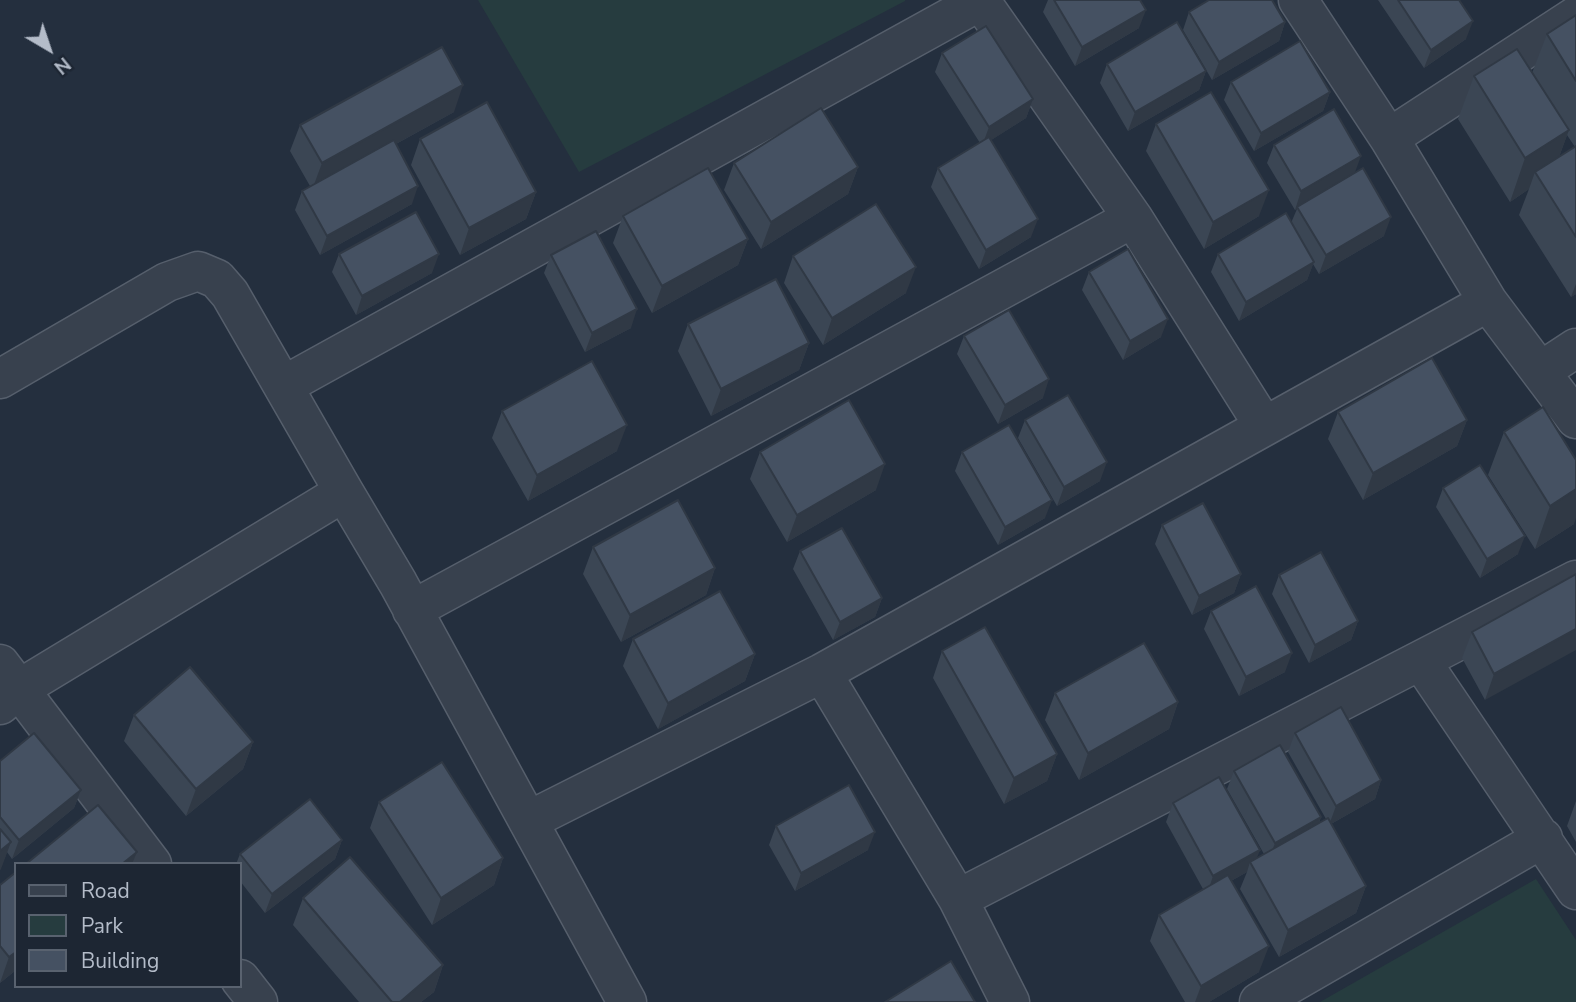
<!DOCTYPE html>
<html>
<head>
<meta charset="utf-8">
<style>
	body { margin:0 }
	#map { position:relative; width:1576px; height:1002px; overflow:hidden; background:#242f3e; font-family:"Nunito Sans",sans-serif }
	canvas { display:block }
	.legend { position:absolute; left:14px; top:862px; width:228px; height:126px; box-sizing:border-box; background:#1d2633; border:2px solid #59626f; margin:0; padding:9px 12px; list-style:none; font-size:21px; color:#b4bcc9 }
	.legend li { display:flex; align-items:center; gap:14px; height:35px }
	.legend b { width:35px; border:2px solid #59626f }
	.north { position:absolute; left:14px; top:14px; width:70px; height:70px; -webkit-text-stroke:5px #1d2633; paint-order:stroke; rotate:141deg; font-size:19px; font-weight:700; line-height:28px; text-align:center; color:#b4bcc9 }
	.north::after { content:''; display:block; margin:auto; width:24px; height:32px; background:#b4bcc9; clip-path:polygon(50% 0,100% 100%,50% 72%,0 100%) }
</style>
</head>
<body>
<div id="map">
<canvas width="1576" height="1002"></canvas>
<ul class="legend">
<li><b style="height:9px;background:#38414e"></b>Road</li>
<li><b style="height:19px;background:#263c3f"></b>Park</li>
<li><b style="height:19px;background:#455162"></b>Building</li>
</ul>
<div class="north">N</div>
</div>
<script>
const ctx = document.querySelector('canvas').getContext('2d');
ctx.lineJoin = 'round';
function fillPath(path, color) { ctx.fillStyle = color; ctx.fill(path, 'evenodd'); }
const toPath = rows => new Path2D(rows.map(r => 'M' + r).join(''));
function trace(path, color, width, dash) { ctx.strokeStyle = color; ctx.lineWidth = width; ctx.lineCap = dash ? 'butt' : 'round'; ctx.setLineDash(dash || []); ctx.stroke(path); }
const green = toPath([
	[478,0,905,0,905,1,579,172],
	[1536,879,1576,940,1576,1002,1320,1002]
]);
const minor = toPath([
	[980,0,1133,218,1264,426],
	[1298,0,1389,138,1488,302,1576,419],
	[1389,138,1576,16],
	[1541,371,1576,348],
	[0,379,167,282,198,271,217,279,230,294,344,492,19,689,0,705],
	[283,386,980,1],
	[344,492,398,583,627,1002],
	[412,610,1133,218],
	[1421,661,1576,890],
	[0,664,152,864],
	[822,673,958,899,1010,1002],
	[528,821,822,673,1488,302],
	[958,899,1576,580],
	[240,979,258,1002],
	[1259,1002,1543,838]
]);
const wall = toPath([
	[1048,0,1140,0,1139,28,1075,66,1043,12],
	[1378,0,1459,0,1466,39,1424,68],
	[1189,12,1285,22,1279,41,1212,80,1183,30],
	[1576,15,1576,294,1571,297,1519,215,1529,189,1510,202,1458,119,1474,76,1532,73,1547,34],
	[1567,135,1575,147,1559,157],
	[942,53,1033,99,1026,118,991,140,1031,237,979,269,931,187,938,168,980,143,935,72],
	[1107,64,1206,71,1199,90,1128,131,1100,83],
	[1231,82,1330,92,1323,111,1254,151,1224,100],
	[454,112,396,144,412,204,320,255,295,210,302,191,310,186,290,151,300,125],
	[1156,124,1259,216,1204,249,1146,151],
	[420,139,536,192,526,219,460,255,411,165],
	[1274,145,1355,173,1384,236,1319,274,1313,264,1307,280,1239,321,1211,272,1218,254,1291,223,1297,209,1295,210,1267,163],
	[734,163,858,167,848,194,761,249,724,190],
	[623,216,748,239,738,265,652,313,613,243],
	[339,254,432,273,356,315,332,272],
	[551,255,631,328,585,352,544,273],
	[793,256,906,293,823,345,784,283],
	[1089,272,1161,337,1123,360,1082,290],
	[688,324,809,343,799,370,711,416,678,351],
	[964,336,1043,398,998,424,957,354],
	[502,411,617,451,528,501,492,438],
	[1338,412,1467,420,1457,446,1363,500,1328,439],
	[1025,420,1100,481,1057,506,1018,438],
	[1504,432,1574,524,1535,549,1488,475],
	[760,452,876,490,787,542,750,479],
	[962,452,1045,518,998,545,955,471],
	[1443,488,1518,554,1480,578,1436,507],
	[1162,525,1241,574,1234,593,1192,615,1155,544],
	[593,547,715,568,706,595,621,642,583,574],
	[800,551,882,598,875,617,833,640,793,569],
	[1576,574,1485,700,1462,658,1472,632],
	[1279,575,1358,621,1351,640,1309,663,1272,594],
	[1211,611,1285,672,1239,696,1204,629],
	[633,639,755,654,745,681,658,729,623,666],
	[942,651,1057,754,1047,781,1004,804,933,678],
	[1055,693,1178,702,1169,729,1079,780,1045,720],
	[134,715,253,742,243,769,186,816,124,741],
	[1295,733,1381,780,1375,799,1331,824,1366,886,1356,913,1279,957,1240,889,1247,872,1231,881,1259,972,1209,1002,1185,1002,1150,941,1159,915,1203,889,1166,822,1173,803,1257,858,1264,854,1227,789,1234,771,1321,817,1319,823,1326,819,1288,752],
	[0,761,81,790,74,808,12,859,7,852,0,870],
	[1576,801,1576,842,1567,826],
	[379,802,503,858,494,885,432,925,370,828],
	[776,826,868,850,795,891,769,845],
	[342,840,335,859,265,913,240,881,240,864,236,864,240,854],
	[0,885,16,970,0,983],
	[303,898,443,965,434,992,421,1002,359,1002,293,925]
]);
const shadedWall = toPath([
	[1146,10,1139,28,1075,66,1082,47],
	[1473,21,1466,39,1424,68,1431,50],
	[1285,22,1279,41,1212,80,1219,62],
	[1206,71,1199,90,1128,131,1135,112],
	[463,85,454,112,312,190,322,163],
	[1330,92,1323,111,1254,151,1261,133],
	[1033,99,1026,118,982,146,989,127],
	[1569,130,1553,173,1535,172,1529,189,1510,202,1525,158],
	[1361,156,1354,175,1295,210,1301,191],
	[858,167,848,194,761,249,771,222],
	[418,186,412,204,320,255,327,236],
	[1269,190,1259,216,1204,249,1213,222],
	[536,192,526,219,460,255,469,228],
	[1391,217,1384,236,1319,274,1326,255],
	[1038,219,1031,237,979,269,986,250],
	[748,239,738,265,652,313,662,286],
	[439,254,432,273,356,315,362,296],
	[1314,262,1307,280,1239,321,1246,302],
	[916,267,906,293,823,345,832,318],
	[1576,284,1576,294,1571,297],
	[637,309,631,328,585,352,592,333],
	[1168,319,1161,337,1123,360,1130,341],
	[809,343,799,370,711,416,721,389],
	[1049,379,1043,398,998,424,1005,405],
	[1467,420,1457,446,1363,500,1373,473],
	[627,425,617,451,528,501,537,475],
	[1107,462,1100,481,1057,506,1064,487],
	[885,464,876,490,787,542,797,515],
	[1576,489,1576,518,1574,524,1535,549,1550,506],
	[1052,500,1045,518,998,545,1005,527],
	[1525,536,1518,554,1480,578,1487,559],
	[715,568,706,595,621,642,630,615],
	[1241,574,1234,593,1192,615,1199,596],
	[882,598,875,617,833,640,840,622],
	[1358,621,1351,640,1309,663,1315,645],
	[1576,629,1576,650,1485,700,1494,674],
	[1292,653,1285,672,1239,696,1246,677],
	[755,654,745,681,658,729,668,703],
	[1178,702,1169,729,1079,780,1088,753],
	[253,742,243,769,186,816,196,789],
	[1057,754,1047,781,1004,804,1014,778],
	[1381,780,1375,799,1329,825,1336,806],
	[81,790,74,808,12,859,19,840],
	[1321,817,1314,836,1268,862,1275,843],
	[875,832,868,850,795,891,801,873],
	[342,840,335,859,265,913,272,894],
	[11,842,1,869,0,870,0,851],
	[1260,850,1253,868,1250,862,1247,872,1207,894,1213,876],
	[137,852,132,864,122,864],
	[503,858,494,885,432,925,441,898],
	[1366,886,1356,913,1279,957,1288,930],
	[1269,946,1259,972,1209,1002,1195,1002,1201,986],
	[16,952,16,970,0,983,9,957],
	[443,965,434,992,421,1002,400,1002]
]);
const building = toPath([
	[1054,0,1140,0,1146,10,1082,47,1054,0],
	[1209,0,1272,0,1285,22,1219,62,1189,12,1209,0],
	[1398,0,1459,0,1473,21,1431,50,1398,0],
	[1576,15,1576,81,1547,34,1576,15],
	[1177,22,1206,71,1135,112,1107,64,1177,22],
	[986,26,1033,99,989,127,942,53,986,26],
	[1300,41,1330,92,1261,133,1231,82,1300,41],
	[442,47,463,85,322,163,300,125,442,47],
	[1517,49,1569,130,1525,158,1474,76,1517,49],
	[1211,92,1269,190,1213,222,1156,124,1211,92],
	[487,102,536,192,469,228,420,139,487,102],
	[821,108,858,167,771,222,734,163,821,108],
	[1334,109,1361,156,1301,191,1274,145,1334,109],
	[989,137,1038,219,986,250,938,168,989,137],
	[394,140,418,186,327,236,302,191,394,140],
	[1576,146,1576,237,1535,172,1576,146],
	[708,168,748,239,662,286,623,216,708,168],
	[1363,168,1391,217,1326,255,1297,207,1363,168],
	[876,204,916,267,832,318,793,256,876,204],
	[416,212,439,254,362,296,339,254,416,212],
	[1286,213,1314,262,1246,302,1218,254,1286,213],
	[596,231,637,309,592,333,551,255,596,231],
	[1128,249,1168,319,1130,341,1089,272,1128,249],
	[776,279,809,343,721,389,688,324,776,279],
	[1009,310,1049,379,1005,405,964,336,1009,310],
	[1432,358,1467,420,1373,473,1338,412,1432,358],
	[592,361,627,425,537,475,502,411,592,361],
	[1068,395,1107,462,1064,487,1025,420,1068,395],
	[849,400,885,464,797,515,760,452,849,400],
	[1543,407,1576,460,1576,489,1550,506,1504,432,1543,407],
	[1009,425,1052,500,1005,527,962,452,1009,425],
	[1480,465,1525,536,1487,559,1443,488,1480,465],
	[678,500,715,568,630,615,593,547,678,500],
	[1203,503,1241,574,1199,596,1162,525,1203,503],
	[842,528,882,598,840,622,800,551,842,528],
	[1321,552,1358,621,1315,645,1279,575,1321,552],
	[1576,574,1576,629,1494,674,1472,632,1576,574],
	[1256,586,1292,653,1246,677,1211,611,1256,586],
	[720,591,755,654,668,703,633,639,720,591],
	[985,627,1057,754,1014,778,942,651,985,627],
	[1144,643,1178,702,1088,753,1055,693,1144,643],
	[190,667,253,742,196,789,134,715,190,667],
	[1341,707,1381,780,1336,806,1295,733,1341,707],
	[34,733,81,790,19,840,0,817,0,761,34,733],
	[1280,745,1321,817,1275,843,1234,771,1280,745],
	[442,762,503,858,441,898,379,802,442,762],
	[1219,777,1260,850,1213,876,1173,803,1219,777],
	[849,785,875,832,801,873,776,826,849,785],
	[310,799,342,840,272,894,240,854,310,799],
	[98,805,137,852,122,864,26,864,98,805],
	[1328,818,1366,886,1288,930,1250,862,1328,818],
	[0,829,11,842,0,851,0,829],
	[350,857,443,965,400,1002,392,1002,303,898,350,857],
	[16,872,16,952,9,957,0,946,0,885,16,872],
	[1228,875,1269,946,1201,986,1159,915,1228,875],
	[951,961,975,1002,885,1002,951,961]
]);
fillPath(green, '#263c3f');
trace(minor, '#565f6c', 41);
trace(minor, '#38414e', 38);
fillPath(wall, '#3b4654');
fillPath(shadedWall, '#303945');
fillPath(building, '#455162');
trace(building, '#303945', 2);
</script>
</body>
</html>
